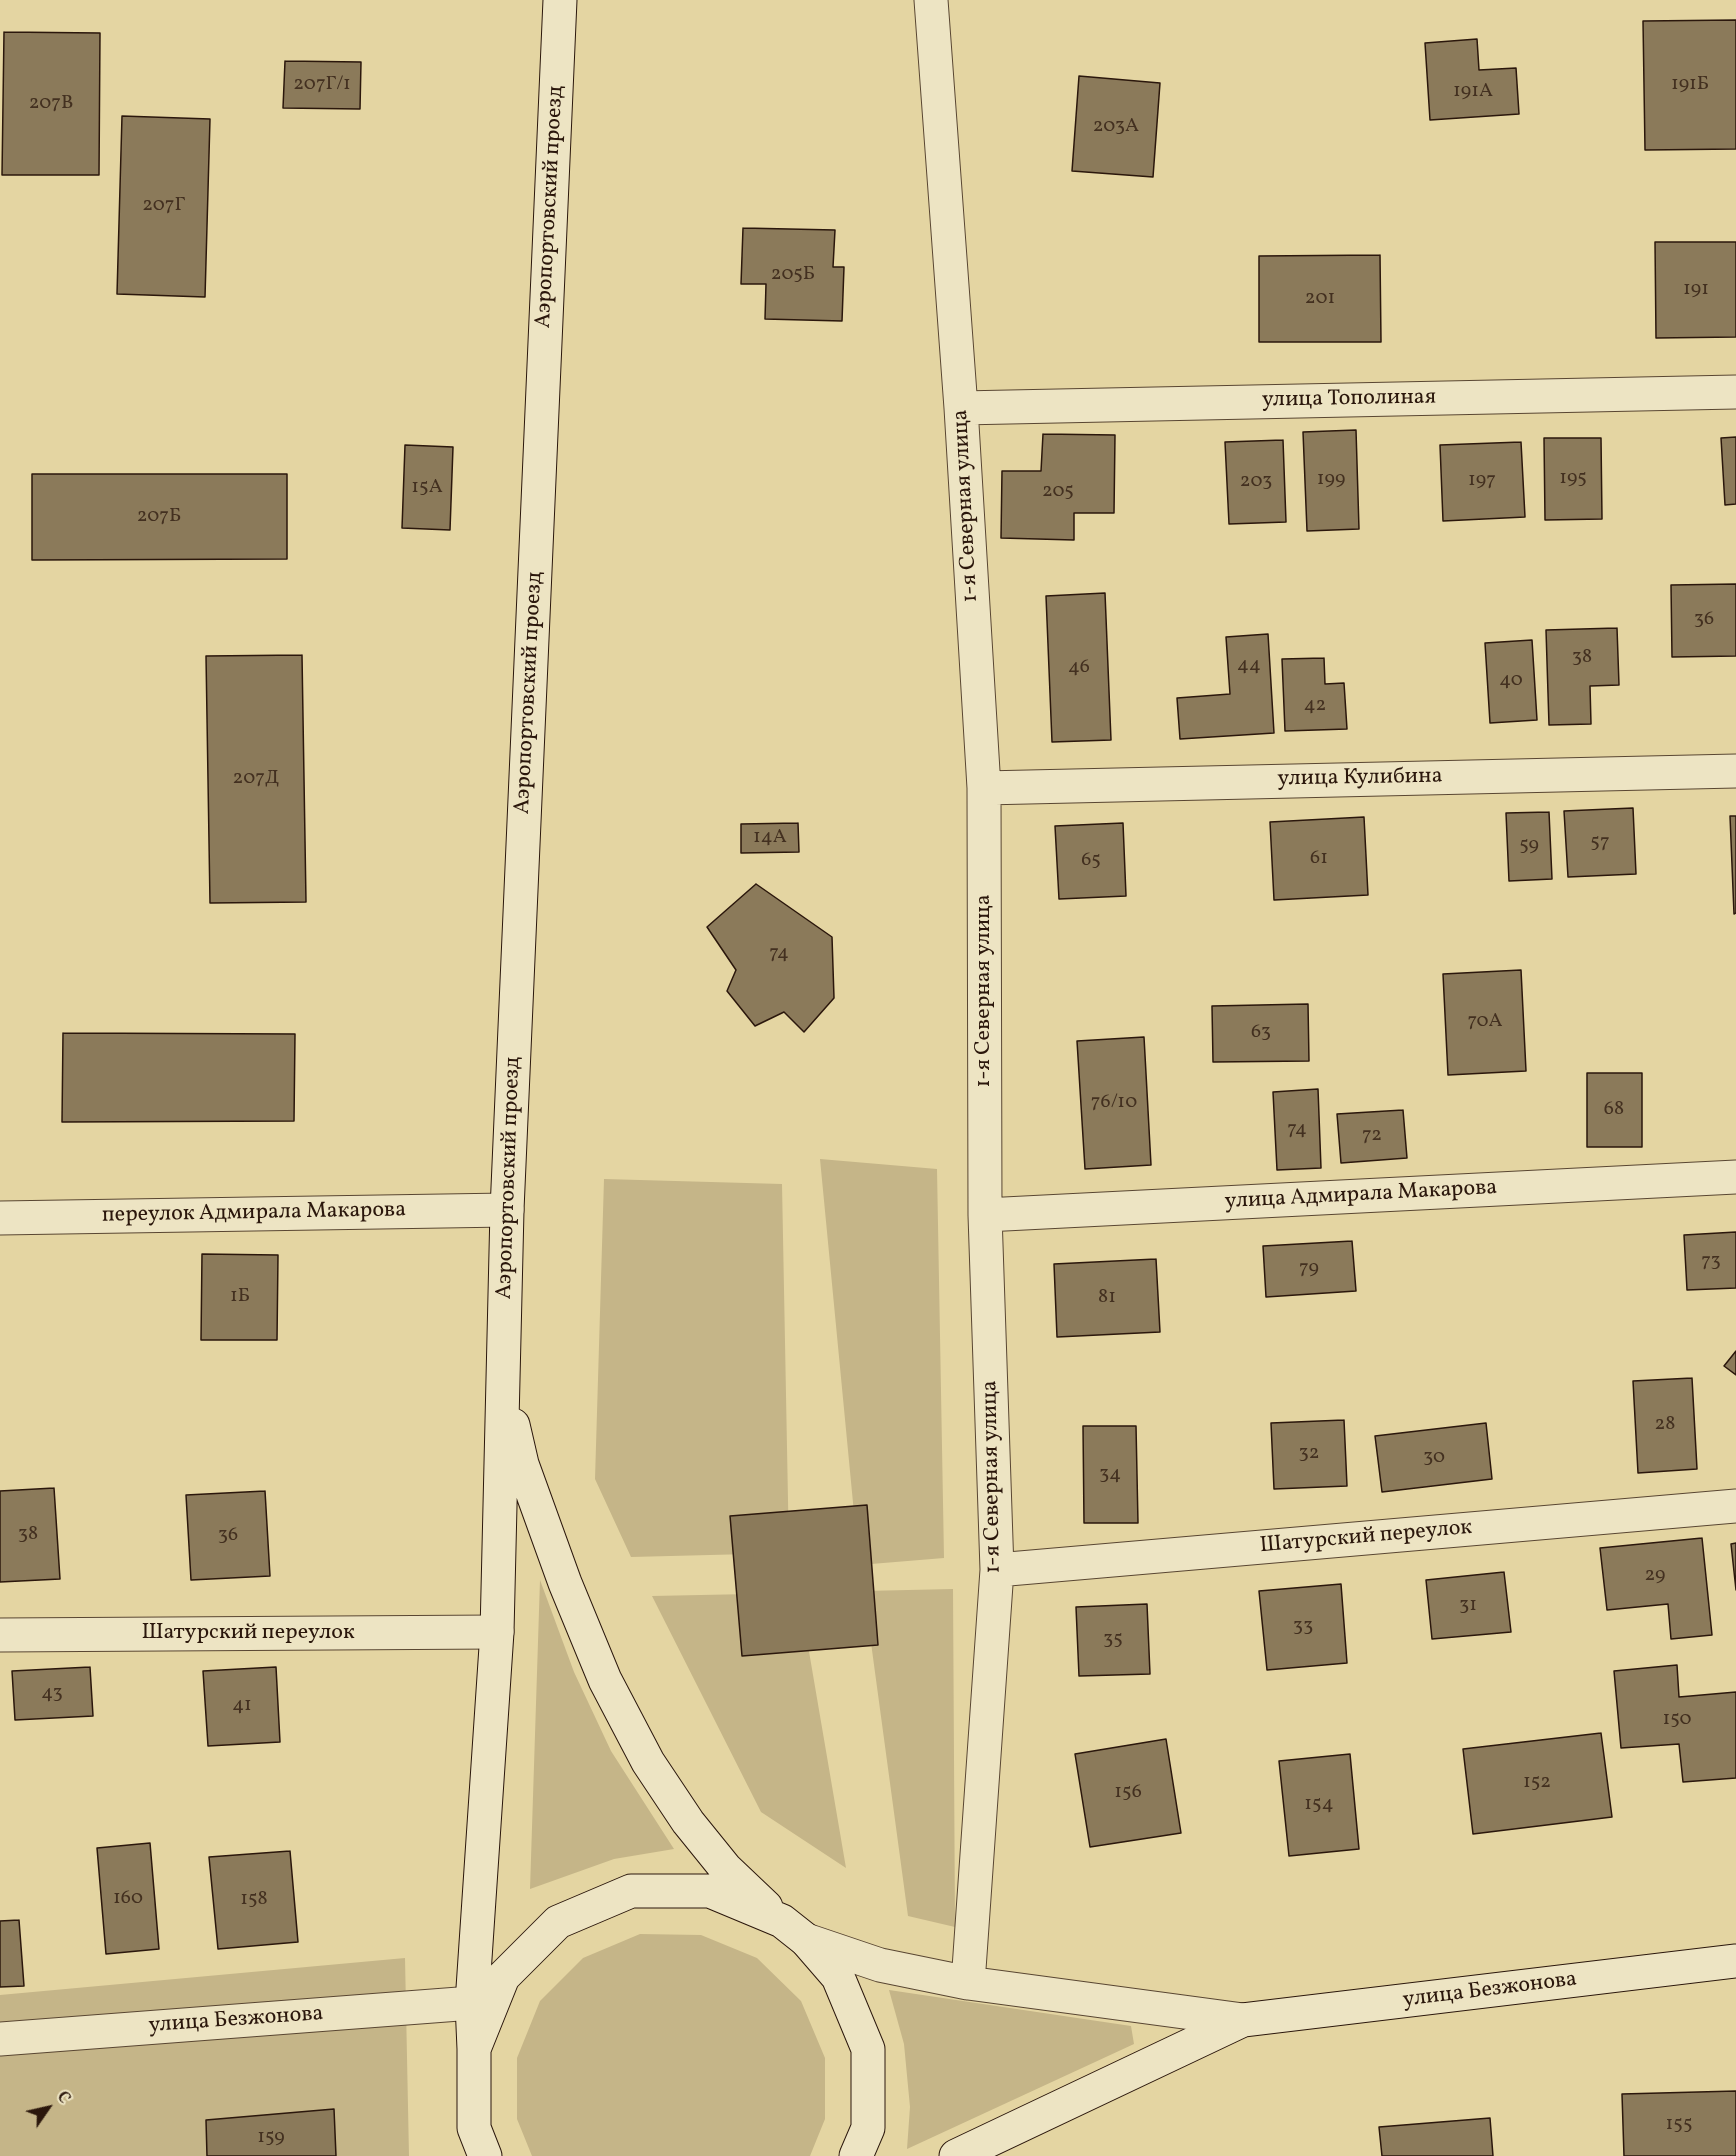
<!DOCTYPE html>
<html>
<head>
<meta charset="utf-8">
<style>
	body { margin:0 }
	#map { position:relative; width:1736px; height:2156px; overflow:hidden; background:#e4d5a2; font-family:Vollkorn,serif }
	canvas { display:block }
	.north { position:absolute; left:18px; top:2078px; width:60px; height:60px; -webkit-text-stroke:4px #ede4c3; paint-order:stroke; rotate:56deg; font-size:16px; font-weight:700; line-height:24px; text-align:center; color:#2b170c }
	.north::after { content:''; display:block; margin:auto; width:21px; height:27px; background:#2b170c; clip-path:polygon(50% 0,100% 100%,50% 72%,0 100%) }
</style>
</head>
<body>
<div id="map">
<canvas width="1736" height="2156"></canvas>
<div class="north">С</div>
</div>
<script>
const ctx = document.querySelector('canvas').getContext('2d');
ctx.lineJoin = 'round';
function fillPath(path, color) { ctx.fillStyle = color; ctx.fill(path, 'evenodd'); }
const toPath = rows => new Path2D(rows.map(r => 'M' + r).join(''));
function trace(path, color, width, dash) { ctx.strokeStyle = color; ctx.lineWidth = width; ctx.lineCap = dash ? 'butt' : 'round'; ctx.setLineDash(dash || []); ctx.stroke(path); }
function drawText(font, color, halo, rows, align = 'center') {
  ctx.font = font + ' Vollkorn,serif'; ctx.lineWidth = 6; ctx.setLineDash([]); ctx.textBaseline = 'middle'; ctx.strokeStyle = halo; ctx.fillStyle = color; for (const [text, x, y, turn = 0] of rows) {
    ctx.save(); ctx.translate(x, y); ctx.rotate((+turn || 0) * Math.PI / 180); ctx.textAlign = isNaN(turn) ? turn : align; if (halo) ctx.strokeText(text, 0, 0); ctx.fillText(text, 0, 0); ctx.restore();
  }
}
const green = toPath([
	[820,1159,937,1169,944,1558,859,1565],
	[604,1179,782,1184,789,1553,631,1557,595,1479],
	[540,1580,574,1672,611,1751,674,1849,614,1859,530,1889],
	[953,1589,955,1927,908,1916,864,1591],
	[799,1593,846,1868,761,1812,652,1596],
	[640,1934,701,1935,757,1958,801,2001,825,2058,825,2119,810,2156,532,2156,517,2119,517,2058,540,2001,583,1958],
	[405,1958,409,2156,0,2156,0,1995],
	[889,1990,1131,2026,1134,2044,907,2149,910,2107,904,2044]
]);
const building = toPath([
	[1736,20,1736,149,1645,150,1643,21,1736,20],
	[4,32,100,33,99,175,2,175,4,32],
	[1477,39,1479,70,1516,68,1519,114,1430,120,1425,43,1477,39],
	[285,61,361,62,360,109,283,108,285,61],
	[1079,76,1160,83,1153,177,1072,171,1079,76],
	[122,116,210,119,205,297,117,294,122,116],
	[743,228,835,230,833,267,844,267,842,321,765,319,766,284,741,284,743,228],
	[1655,242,1736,242,1736,337,1656,338,1655,242],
	[1380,255,1381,342,1259,342,1259,256,1380,255],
	[1356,430,1359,529,1307,531,1303,432,1356,430],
	[1043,434,1115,435,1114,513,1074,513,1074,540,1001,538,1002,471,1041,471,1043,434],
	[1736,437,1736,504,1725,505,1721,438,1736,437],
	[1544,438,1601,438,1602,519,1545,520,1544,438],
	[1283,440,1286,522,1229,524,1225,442,1283,440],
	[1521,442,1525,517,1443,521,1440,445,1521,442],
	[405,445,453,447,450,530,402,528,405,445],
	[32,474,287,474,287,559,32,560,32,474],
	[1736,584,1736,656,1672,657,1671,585,1736,584],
	[1105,593,1111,740,1052,742,1046,596,1105,593],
	[1617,628,1619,685,1590,686,1591,724,1549,725,1546,630,1617,628],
	[1268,634,1274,733,1180,739,1177,698,1230,694,1226,637,1268,634],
	[1532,640,1537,720,1490,723,1485,643,1532,640],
	[302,655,306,902,210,903,206,656,302,655],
	[1324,658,1325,684,1344,683,1347,729,1285,731,1282,659,1324,658],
	[1633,808,1636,874,1568,877,1564,811,1633,808],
	[1549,812,1552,879,1509,881,1506,813,1549,812],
	[1730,816,1736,816,1736,913,1734,914,1730,816],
	[1364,817,1368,895,1274,900,1270,822,1364,817],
	[798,823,799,852,741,853,741,824,798,823],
	[1123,823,1126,896,1059,899,1055,826,1123,823],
	[756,884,832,937,834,998,804,1032,784,1012,755,1026,727,991,736,970,707,927,756,884],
	[1521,970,1526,1071,1448,1075,1443,974,1521,970],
	[1308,1004,1309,1061,1213,1062,1212,1006,1308,1004],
	[63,1033,295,1034,294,1121,62,1122,63,1033],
	[1144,1037,1151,1165,1085,1169,1077,1041,1144,1037],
	[1587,1073,1642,1073,1642,1147,1587,1147,1587,1073],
	[1318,1089,1321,1168,1277,1170,1273,1092,1318,1089],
	[1403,1110,1407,1158,1341,1163,1337,1114,1403,1110],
	[1736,1232,1736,1288,1687,1290,1684,1235,1736,1232],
	[1352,1241,1356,1291,1266,1297,1263,1246,1352,1241],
	[202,1254,278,1255,277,1340,201,1340,202,1254],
	[1156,1259,1160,1332,1057,1337,1054,1264,1156,1259],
	[1736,1351,1736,1375,1724,1366,1736,1351],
	[1692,1378,1697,1469,1638,1473,1633,1381,1692,1378],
	[1344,1420,1347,1486,1274,1489,1271,1423,1344,1420],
	[1486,1423,1492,1479,1382,1492,1375,1436,1486,1423],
	[1083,1426,1136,1426,1138,1523,1084,1523,1083,1426],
	[54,1488,60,1579,0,1582,0,1491,54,1488],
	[265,1491,270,1576,191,1580,186,1495,265,1491],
	[867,1505,878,1645,742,1656,730,1516,867,1505],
	[1702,1538,1712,1635,1671,1639,1668,1604,1607,1610,1600,1548,1702,1538],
	[1736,1543,1736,1590,1731,1544,1736,1543],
	[1504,1572,1511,1632,1432,1639,1426,1580,1504,1572],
	[1341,1584,1347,1663,1267,1670,1259,1591,1341,1584],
	[1147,1604,1150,1674,1079,1676,1076,1607,1147,1604],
	[1677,1665,1679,1697,1736,1692,1736,1778,1683,1782,1679,1744,1621,1748,1614,1671,1677,1665],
	[90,1667,93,1716,15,1720,12,1671,90,1667],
	[276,1667,280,1742,208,1746,203,1671,276,1667],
	[1601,1733,1612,1817,1473,1834,1463,1749,1601,1733],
	[1166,1739,1181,1833,1090,1847,1075,1754,1166,1739],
	[1350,1754,1359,1849,1289,1856,1279,1761,1350,1754],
	[150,1843,159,1949,106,1954,97,1848,150,1843],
	[290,1851,298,1942,218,1949,209,1857,290,1851],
	[19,1920,24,1986,0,1987,0,1921,19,1920],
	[1736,2091,1736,2156,1624,2156,1622,2094,1736,2091],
	[334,2109,336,2156,207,2156,206,2120,334,2109],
	[1490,2118,1493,2156,1382,2156,1379,2127,1490,2118]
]);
const street = toPath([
	[931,0,961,408,984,788,985,1215,997,1570,968,1983],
	[961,408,1736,392],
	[984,788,1736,771],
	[985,1215,1736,1177],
	[0,1218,507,1210],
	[997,1570,1736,1506],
	[0,1635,497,1632],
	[806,1940,880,1965,968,1983,1243,2020],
	[0,2039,472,2003,493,1983]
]);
const secondary = toPath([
	[513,1425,522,1464,565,1583,605,1680,648,1762,688,1822,726,1869,766,1907],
	[474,2049,472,2003,497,1632,507,1210,560,0],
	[485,2156,474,2128,474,2049,503,1977,558,1922,631,1891,710,1891,782,1921,806,1940,838,1977,868,2049,868,2128,856,2156],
	[956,2156,1243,2020,1736,1961]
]);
const numberNames = [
	["207Г/1",322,85],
	["191Б",1690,85],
	["191А",1473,92],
	["207В",51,104],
	["203А",1116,127],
	["207Г",164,206],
	["205Б",793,275],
	["191",1696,290],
	["201",1320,299],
	["195",1573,479],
	["199",1331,480],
	["197",1482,481],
	["203",1256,482],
	["15А",427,488],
	["205",1058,492],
	["207Б",159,517],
	["36",1704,620],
	["38",1582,658],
	["44",1249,666],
	["46",1079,668],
	["40",1511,681],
	["42",1315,706],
	["207Д",256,779],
	["14А",770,838],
	["57",1600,843],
	["59",1529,846],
	["61",1319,859],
	["65",1091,861],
	["74",779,954],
	["70А",1485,1022],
	["63",1261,1033],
	["76/10",1114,1103],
	["68",1614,1110],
	["74",1297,1130],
	["72",1372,1136],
	["73",1711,1262],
	["79",1309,1269],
	["1Б",240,1297],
	["81",1107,1298],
	["28",1665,1425],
	["32",1309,1454],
	["30",1434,1458],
	["34",1110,1475],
	["38",28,1535],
	["36",228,1536],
	["29",1655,1576],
	["31",1468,1606],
	["33",1303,1627],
	["35",1113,1640],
	["43",52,1694],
	["41",242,1706],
	["150",1677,1720],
	["152",1537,1783],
	["156",1128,1793],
	["154",1319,1805],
	["160",128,1899],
	["158",254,1900],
	["155",1679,2125],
	["159",271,2138]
];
const streetNames = [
	["Аэропортовский проезд",551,207,-87],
	["улица Тополиная",1349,400,-1],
	["1-я Северная улица",967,506,-93],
	["Аэропортовский проезд",530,693,-87],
	["улица Кулибина",1360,779,-1],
	["1-я Северная улица",985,991,-90],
	["Аэропортовский проезд",510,1178,-88],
	["улица Адмирала Макарова",1361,1196,-3],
	["переулок Адмирала Макарова",254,1214,-1],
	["1-я Северная улица",993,1477,-91],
	["Шатурский переулок",1366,1538,-5],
	["Шатурский переулок",248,1634],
	["улица Безжонова",1490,1991,-7],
	["улица Безжонова",236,2021,-4]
];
fillPath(green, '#c5b588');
fillPath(building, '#8b7a5a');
trace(building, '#2b170c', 1.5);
trace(street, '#594632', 35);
trace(secondary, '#2b170c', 35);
trace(street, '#ede4c3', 33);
trace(secondary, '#ede4c3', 33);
drawText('20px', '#433020', null, numberNames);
drawText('22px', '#2b170c', '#ede4c3', streetNames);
</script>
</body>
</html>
